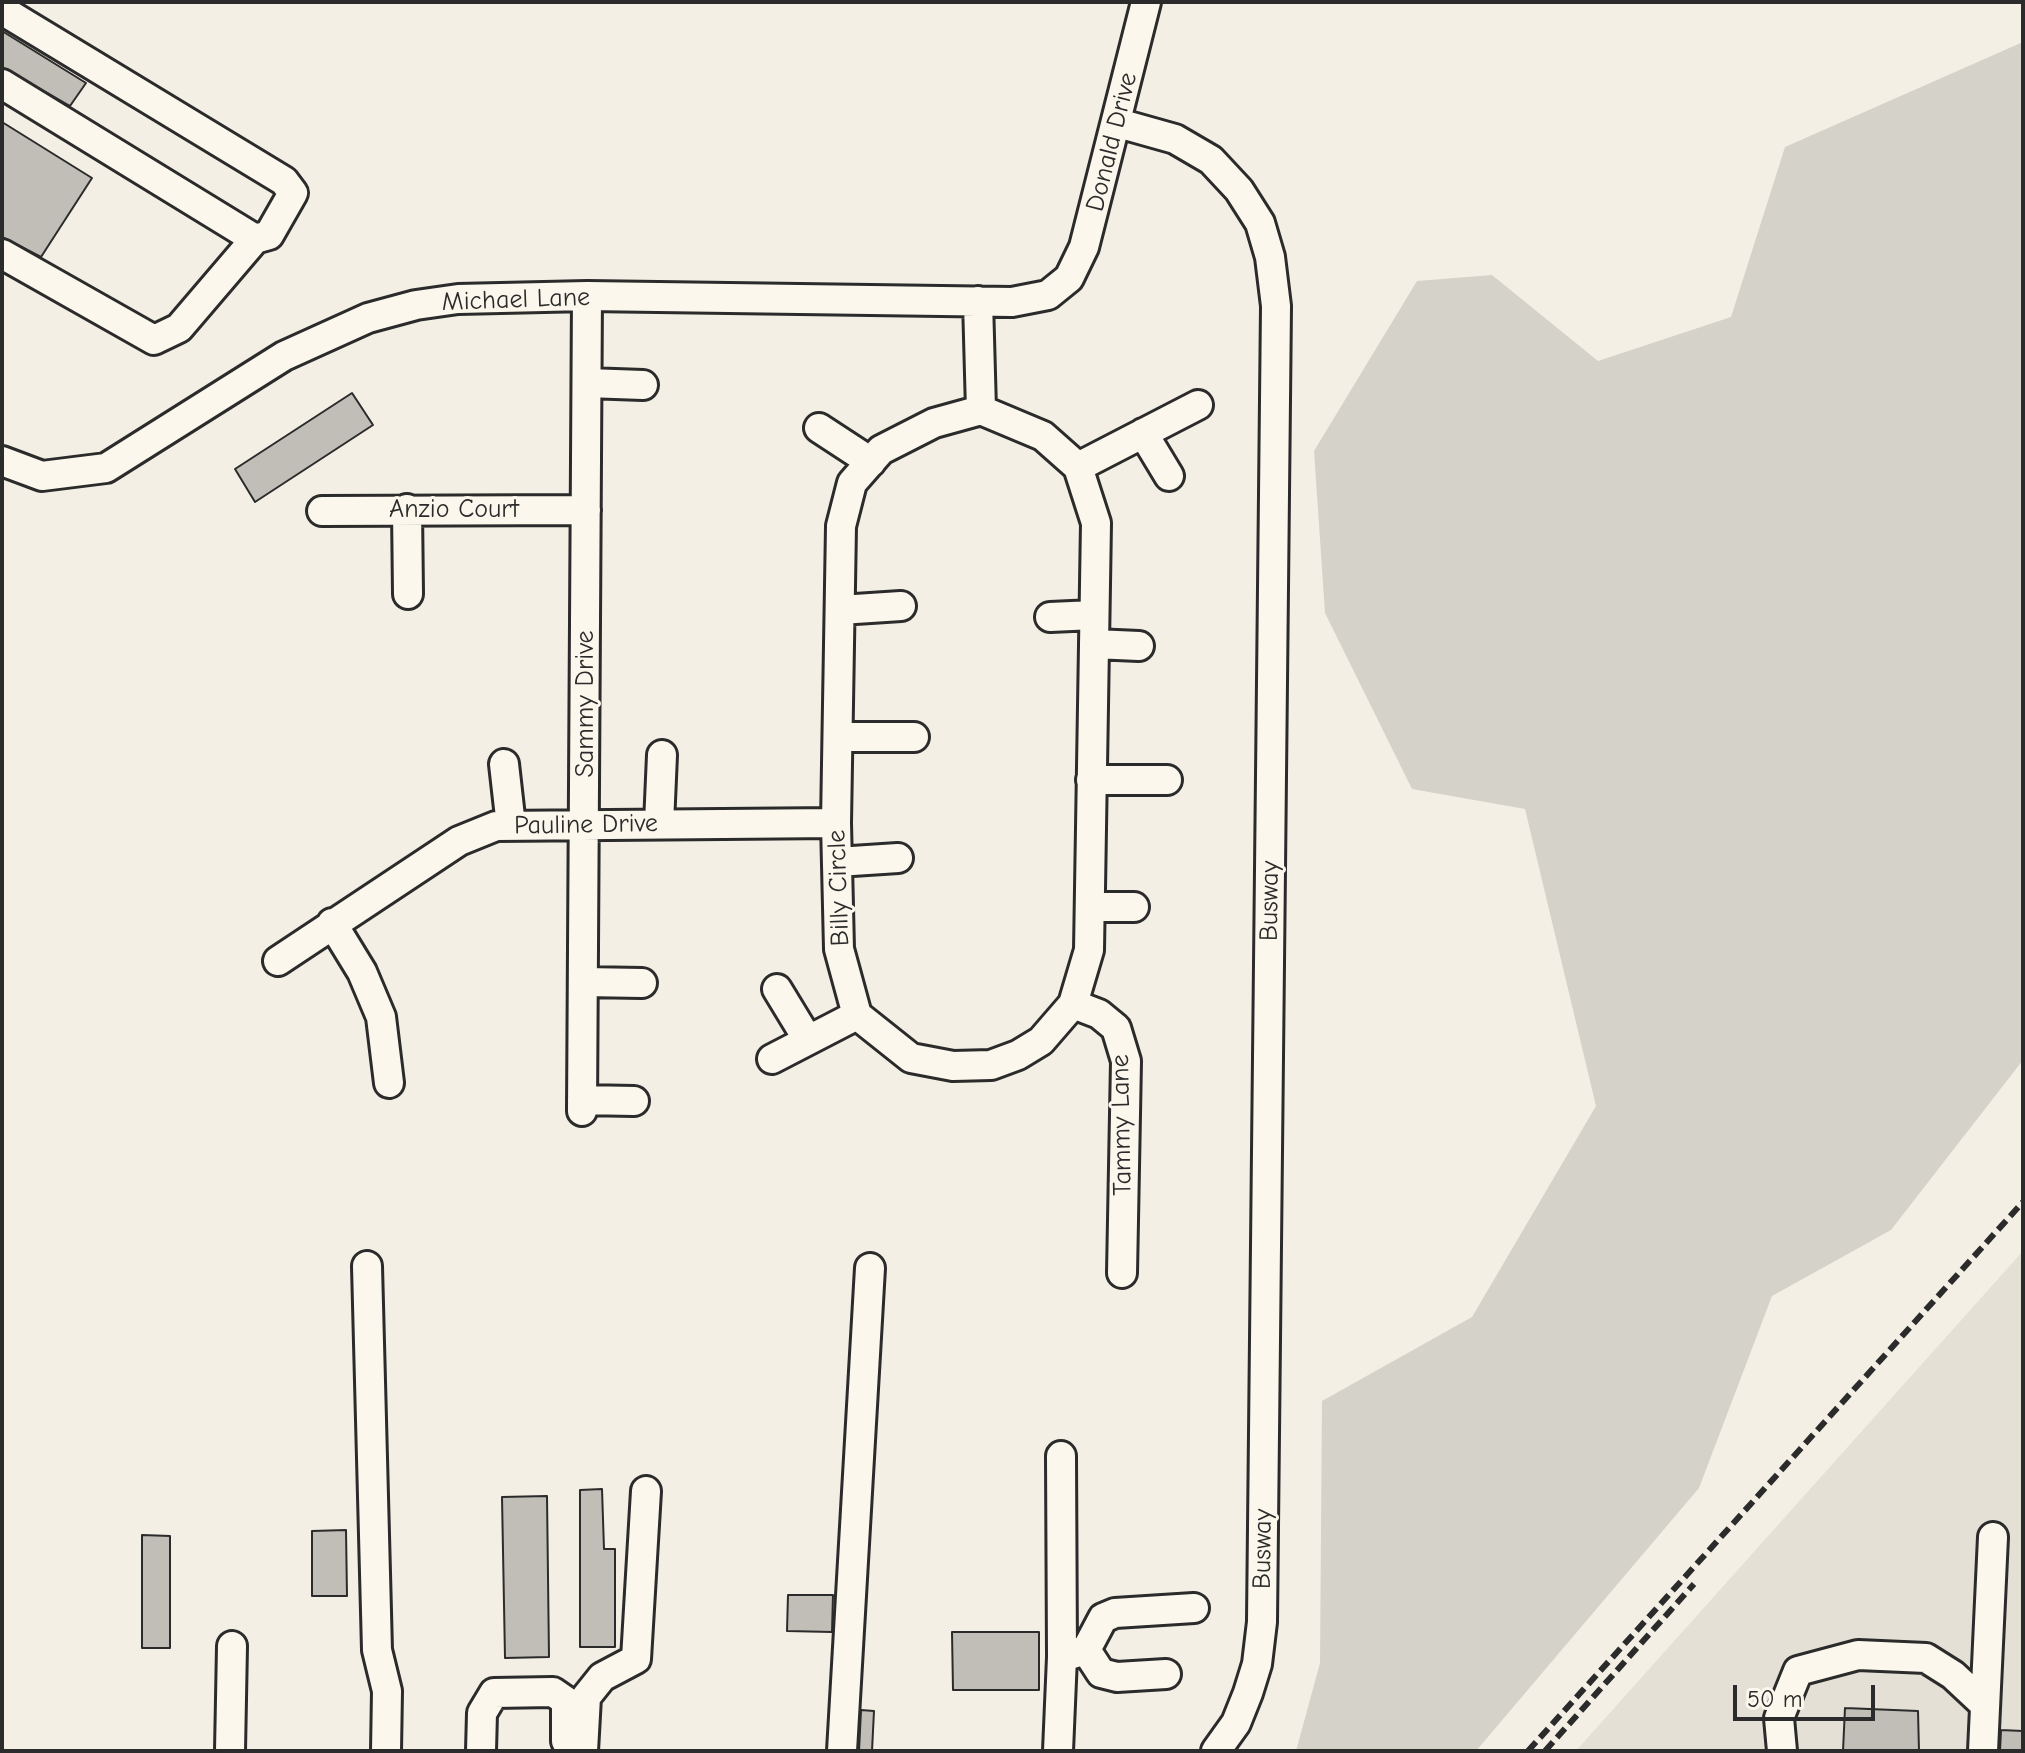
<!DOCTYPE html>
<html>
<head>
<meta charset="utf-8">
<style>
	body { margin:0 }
	#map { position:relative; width:2025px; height:1753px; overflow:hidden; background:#f3efe4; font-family:"Comic Neue",sans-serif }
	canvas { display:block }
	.frame { position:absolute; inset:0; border:4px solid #2b2b2b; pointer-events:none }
	.scale { position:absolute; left:1733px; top:1685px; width:142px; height:36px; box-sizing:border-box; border:4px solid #2b2b2b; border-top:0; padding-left:10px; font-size:24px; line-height:28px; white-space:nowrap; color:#2b2b2b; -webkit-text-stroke:6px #fbf7ec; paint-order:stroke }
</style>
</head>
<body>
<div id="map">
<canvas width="2025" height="1753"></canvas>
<div class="frame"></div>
<div class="scale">50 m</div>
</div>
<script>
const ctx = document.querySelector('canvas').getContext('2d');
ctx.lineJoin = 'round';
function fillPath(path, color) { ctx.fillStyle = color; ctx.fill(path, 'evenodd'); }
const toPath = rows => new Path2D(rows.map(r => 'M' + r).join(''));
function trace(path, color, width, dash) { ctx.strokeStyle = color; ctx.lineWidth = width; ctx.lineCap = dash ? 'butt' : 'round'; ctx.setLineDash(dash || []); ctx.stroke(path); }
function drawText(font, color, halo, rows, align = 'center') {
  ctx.font = font + ' "Comic Neue",sans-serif'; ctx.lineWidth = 6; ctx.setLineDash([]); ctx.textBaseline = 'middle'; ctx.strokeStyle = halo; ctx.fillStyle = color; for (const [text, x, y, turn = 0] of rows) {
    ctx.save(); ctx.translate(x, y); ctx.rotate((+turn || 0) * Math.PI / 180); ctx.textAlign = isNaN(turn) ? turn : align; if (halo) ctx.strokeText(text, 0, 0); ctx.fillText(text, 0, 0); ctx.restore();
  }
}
const built = toPath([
	[2023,1251,2023,1751,1576,1751,1591,1734]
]);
const green = toPath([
	[2023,42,2023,1060,1891,1230,1772,1296,1699,1488,1476,1751,1296,1751,1320,1663,1322,1401,1472,1317,1596,1106,1525,809,1412,789,1325,613,1314,451,1417,281,1492,275,1598,361,1731,317,1785,147]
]);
const building = toPath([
	[2,31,86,83,70,106,2,67,2,31],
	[2,122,92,178,41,257,2,237,2,122],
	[352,393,373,425,255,502,235,469,352,393],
	[602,1489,604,1549,615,1549,615,1647,580,1647,580,1490,602,1489],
	[547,1496,549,1657,505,1658,502,1497,547,1496],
	[346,1530,347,1596,312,1596,312,1531,346,1530],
	[142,1535,170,1536,170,1648,142,1648,142,1535],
	[788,1595,833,1595,832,1632,787,1631,788,1595],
	[952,1632,1039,1632,1039,1690,953,1690,952,1632],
	[1845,1708,1918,1711,1919,1751,1843,1751,1845,1708],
	[861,1710,874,1711,872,1751,859,1751,861,1710],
	[2001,1730,2023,1731,2023,1751,2000,1751,2001,1730]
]);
const minor = toPath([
	[2,10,284,181,293,193,269,235,255,239,2,84],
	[1118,123,1175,139,1211,160,1239,190,1260,223,1270,257,1276,306,1262,1622,1257,1664,1248,1693,1236,1723,1216,1751],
	[2,254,154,340,179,328,255,239],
	[978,301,981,410],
	[587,383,643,385],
	[981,410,1043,436,1078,467,1096,523,1089,950,1073,1004,1041,1041,1018,1055,991,1065,953,1066,911,1058,857,1015,839,949,836,823,841,526,852,483,881,450,934,423,981,410],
	[819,428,871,462],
	[1143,433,1169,476],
	[2,461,42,476,106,468,284,356,368,318,416,305,458,299,587,296,1012,302,1048,295,1069,278,1084,247,1146,2],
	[1078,467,1198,405],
	[407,509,408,594],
	[322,511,586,510],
	[840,610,901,606],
	[1050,617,1094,615],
	[1094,644,1139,646],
	[838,737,914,737],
	[504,764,511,826],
	[1091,780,1167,780],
	[659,824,662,755],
	[837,862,898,858],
	[1090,907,1134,907],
	[332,923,362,972,381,1017,389,1083],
	[278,961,459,841,496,826,836,823],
	[584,982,642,983],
	[777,989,808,1040],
	[1073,1004,1099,1014,1116,1028,1126,1061,1122,1273],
	[772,1059,857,1015],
	[582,1100,634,1101],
	[582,1111,587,296],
	[367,1266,377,1650,387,1691,386,1751],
	[1086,1650,1101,1673,1117,1677,1166,1674],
	[1062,1657,1086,1650,1103,1618,1115,1613,1194,1608],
	[230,1751,232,1646],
	[481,1751,482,1713,494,1693,553,1692,566,1701,566,1741],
	[583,1751,586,1697,602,1677,636,1659,646,1491],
	[842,1751,870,1268],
	[1058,1751,1062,1657,1061,1456],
	[1782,1751,1779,1718,1798,1671,1858,1655,1926,1658,1953,1675,1984,1704],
	[1983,1751,1993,1537]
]);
const rail = toPath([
	[1528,1751,2023,1202],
	[1545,1751,1694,1584]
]);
const streetNames = [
	["Donald Drive",1112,142,-76],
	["Michael Lane",516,300,-2],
	["Anzio Court",454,510],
	["Sammy Drive",586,704,-90],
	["Pauline Drive",586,825,-1],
	["Billy Circle",839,888,-92],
	["Busway",1270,901,-89],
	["Tammy Lane",1122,1125,-91],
	["Busway",1263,1549,-89]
];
fillPath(built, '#e4e0d6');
fillPath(green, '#d5d2c9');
fillPath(building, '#c0beb6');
trace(building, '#2b2b2b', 2);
trace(minor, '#2b2b2b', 34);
trace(minor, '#fbf7ec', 28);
trace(rail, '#2b2b2b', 6, [12, 6]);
drawText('26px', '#2b2b2b', '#fbf7ec', streetNames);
</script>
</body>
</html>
